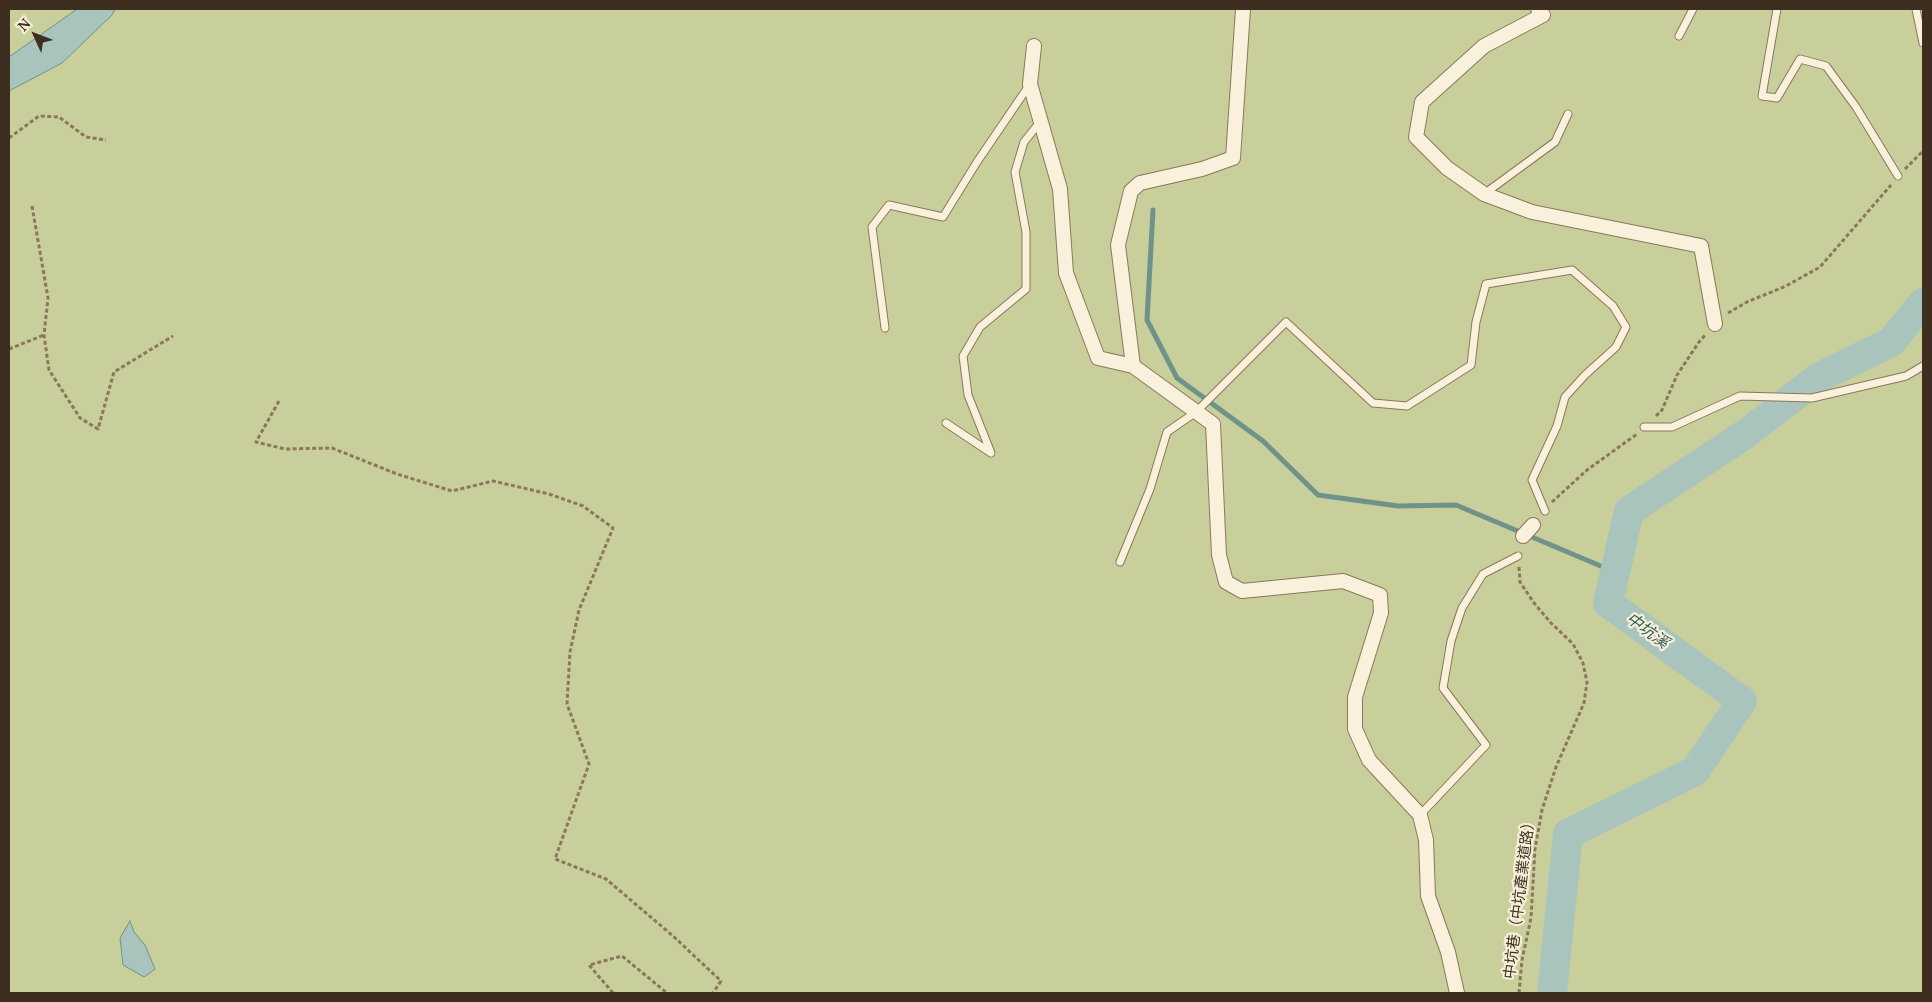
<!DOCTYPE html>
<html>
<head>
<meta charset="utf-8">
<style>
	body { margin:0 }
	#map { position:relative; width:1932px; height:1002px; overflow:hidden; background:#f0e4c8; font-family:"Noto Serif",serif }
	canvas { display:block }
	.frame { position:absolute; inset:0; border:10px solid #3d2e20; pointer-events:none }
	.north { position:absolute; left:10px; top:10px; width:50px; height:50px; -webkit-text-stroke:4px #f7eed8; paint-order:stroke; rotate:313deg; font-size:14px; font-weight:700; line-height:20px; text-align:center; color:#3d2e20 }
	.north::after { content:''; display:block; margin:auto; width:18px; height:22px; background:#3d2e20; clip-path:polygon(50% 0,100% 100%,50% 72%,0 100%) }
</style>
</head>
<body>
<div id="map">
<canvas width="1932" height="1002"></canvas>
<div class="frame"></div>
<div class="north">N</div>
</div>
<script>
const ctx = document.querySelector('canvas').getContext('2d');
ctx.lineJoin = 'round';
function fillPath(path, color) { ctx.fillStyle = color; ctx.fill(path, 'evenodd'); }
const toPath = rows => new Path2D(rows.map(r => 'M' + r).join(''));
function trace(path, color, width, dash) { ctx.strokeStyle = color; ctx.lineWidth = width; ctx.lineCap = dash ? 'butt' : 'round'; ctx.setLineDash(dash || []); ctx.stroke(path); }
function drawText(font, color, halo, rows, align = 'center') {
  ctx.font = font + ' "Noto Serif","Noto Sans TC",serif'; ctx.lineWidth = 4.5; ctx.setLineDash([]); ctx.textBaseline = 'middle'; ctx.strokeStyle = halo; ctx.fillStyle = color; for (const [text, x, y, turn = 0] of rows) {
    ctx.save(); ctx.translate(x, y); ctx.rotate((+turn || 0) * Math.PI / 180); ctx.textAlign = isNaN(turn) ? turn : align; if (halo) ctx.strokeText(text, 0, 0); ctx.fillText(text, 0, 0); ctx.restore();
  }
}
const green = toPath([
	[9,9,1923,9,1923,993,9,993]
]);
const water = toPath([
	[77,9,115,9,112,15,62,63,9,91,9,57,77,9],
	[130,921,134,932,145,945,155,969,144,977,123,965,120,938,130,921]
]);
const stream = toPath([
	[1153,210,1147,320,1177,378,1263,441,1318,495,1398,506,1456,505,1615,572]
]);
const river = toPath([
	[1552,993,1568,834,1695,771,1742,701,1608,603,1629,511,1747,433,1818,378,1891,342,1923,303]
]);
const path = toPath([
	[9,138,39,116,59,117,86,137,106,140],
	[1905,169,1923,151],
	[32,206,48,298,44,335,49,370,80,418,98,429,114,372,173,336],
	[1728,313,1747,302,1786,286,1820,267,1891,185],
	[9,349,44,335],
	[279,401,256,442,285,449,332,448,397,474,452,491,493,481,549,494,583,506,613,528,579,610,570,652,567,704,589,764,555,859,606,879,673,936,721,981,713,993],
	[1656,416,1662,410,1677,375,1699,342,1706,334],
	[1552,502,1587,470,1637,434],
	[1519,567,1520,582,1534,603,1551,623,1573,644,1583,663,1587,682,1584,703,1556,767,1542,810,1535,849,1531,918,1522,960,1519,993],
	[613,993,589,965,622,956,667,993]
]);
const service = toPath([
	[1777,9,1762,96,1777,98,1800,59,1826,66,1856,107,1898,176],
	[1916,9,1923,43],
	[1679,36,1693,9],
	[1484,194,1555,142,1568,114],
	[885,328,872,227,889,205,943,217,977,162,1030,84],
	[946,423,991,453,968,395,963,356,980,327,1026,289,1026,232,1015,172,1024,142,1040,122],
	[1644,427,1672,427,1740,396,1812,398,1906,376,1923,366],
	[1120,562,1150,489,1167,432,1196,412,1286,322,1373,403,1407,406,1471,365,1476,322,1486,284,1572,270,1613,306,1626,327,1616,347,1585,375,1565,397,1557,426,1532,480,1545,511],
	[1420,815,1486,745,1443,688,1451,641,1462,608,1483,574,1518,556]
]);
const minor = toPath([
	[1538,9,1543,15,1484,46,1422,102,1416,137,1447,168,1484,194,1532,212,1701,246,1715,324],
	[1034,46,1030,84,1060,189,1066,273,1098,358,1133,366,1213,424,1219,555,1226,582,1242,591,1343,581,1380,595,1381,613,1355,697,1355,729,1369,760,1420,815,1426,840,1428,896,1448,952,1457,993],
	[1133,366,1118,245,1131,191,1140,183,1202,169,1233,158,1243,9],
	[1523,536,1533,525]
]);
const streetNames = [
	["中坑巷（中坑產業道路）",1520,897,-83]
];
const waterNames = [
	["中坑溪",1647,631,36]
];
fillPath(green, '#c9cf9b');
fillPath(water, '#a9c4bc');
trace(water, '#6f938a', 1);
trace(stream, '#6f938a', 5);
trace(river, '#a9c4bc', 30);
trace(service, '#8d765c', 9);
trace(minor, '#8d765c', 16);
trace(path, '#8d765c', 3, [4, 2.5]);
trace(service, '#faf1dc', 7);
trace(minor, '#faf1dc', 14);
drawText('15px', '#3d2e20', '#f7eed8', streetNames);
drawText('italic 16px', '#2f5d5a', '#f7eed8', waterNames);
</script>
</body>
</html>
